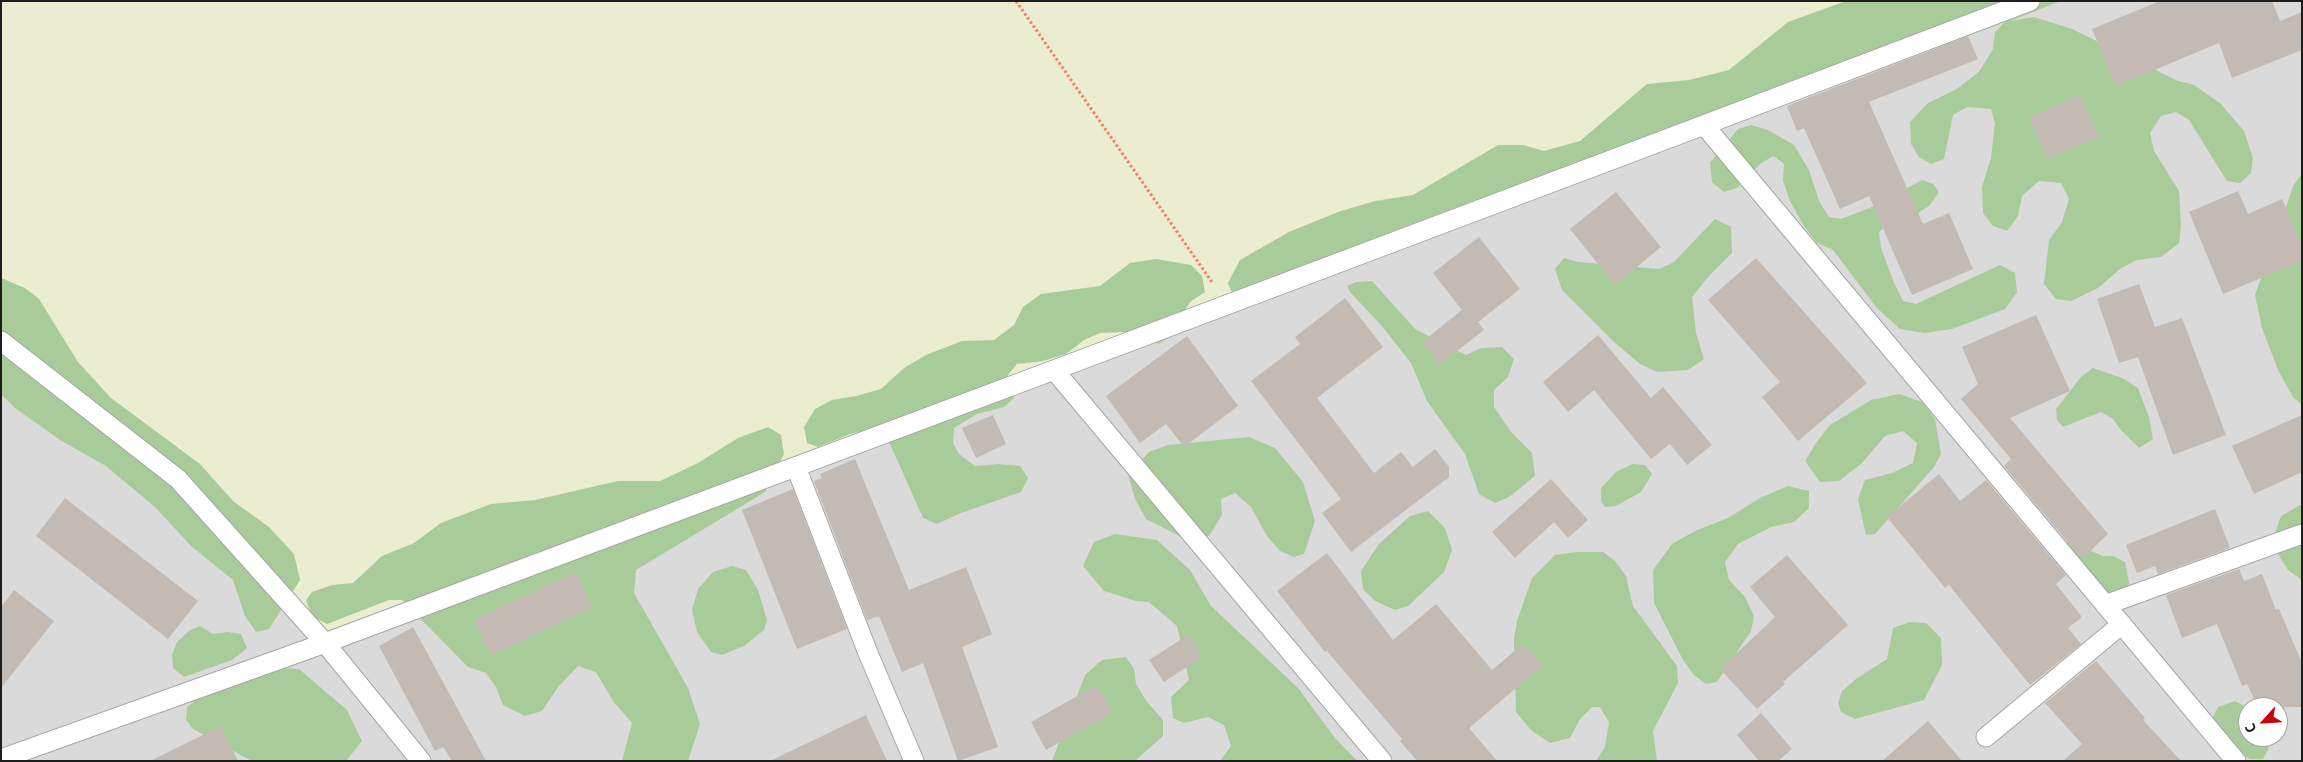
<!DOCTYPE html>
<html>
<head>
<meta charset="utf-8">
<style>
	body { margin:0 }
	#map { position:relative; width:2303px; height:762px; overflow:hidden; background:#eeebe3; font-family:"PT Sans",sans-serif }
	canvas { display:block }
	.frame { position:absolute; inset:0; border:2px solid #1d1d1d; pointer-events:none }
	.north { position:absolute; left:2238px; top:697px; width:50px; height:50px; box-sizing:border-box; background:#fff; border:1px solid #a5a5a5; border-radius:50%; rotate:244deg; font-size:14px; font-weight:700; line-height:20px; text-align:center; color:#1d1d1d }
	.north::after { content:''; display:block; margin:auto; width:18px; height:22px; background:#c50806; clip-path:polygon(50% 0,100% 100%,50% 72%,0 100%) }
</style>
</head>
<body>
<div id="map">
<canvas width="2303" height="762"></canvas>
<div class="frame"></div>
<div class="north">С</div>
</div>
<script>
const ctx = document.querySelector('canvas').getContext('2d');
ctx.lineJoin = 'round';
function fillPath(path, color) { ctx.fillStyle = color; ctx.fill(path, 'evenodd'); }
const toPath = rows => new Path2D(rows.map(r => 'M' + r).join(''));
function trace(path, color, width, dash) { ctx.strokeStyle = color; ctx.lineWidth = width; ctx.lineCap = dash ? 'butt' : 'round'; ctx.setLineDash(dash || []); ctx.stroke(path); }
const residential = toPath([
	[2030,1,2302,1,2302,761,1,761,1,341],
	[2248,707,2278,707,2278,737,2248,737]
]);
const farmland = toPath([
	[1,1,2030,1,325,643,1,341]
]);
const forest = toPath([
	[1846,1,2061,1,2010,21,2034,17,2072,29,2178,81,2194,85,2220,103,2244,131,2253,158,2251,173,2240,183,2227,181,2189,120,2176,112,2161,116,2150,133,2154,151,2179,191,2181,225,2179,243,2161,257,2137,260,2121,268,2098,288,2071,301,2056,299,2044,284,2049,240,2062,222,2069,199,2061,183,2039,181,2022,196,2018,216,2007,231,1993,226,1983,213,1982,187,1991,158,1995,123,1991,109,1967,107,1953,115,1944,159,1931,164,1919,157,1911,144,1910,122,1928,103,1955,90,1979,72,1993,49,1995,32,2005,22,1244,308,1236,302,1228,283,1240,260,1289,232,1338,212,1375,201,1413,195,1498,145,1523,145,1544,151,1580,141,1647,84,1689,80,1729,70,1788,22],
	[1751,125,1768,130,1794,145,1809,170,1819,201,1829,217,1841,219,1877,205,1922,180,1933,184,1939,192,1930,205,1909,219,1888,224,1879,232,1881,248,1894,283,1903,301,1916,304,2000,265,2015,273,2017,292,2005,309,1952,329,1925,333,1900,329,1877,308,1833,250,1817,243,1804,226,1790,201,1783,181,1784,164,1774,156,1761,163,1737,188,1724,192,1712,182,1710,163,1738,129],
	[2302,174,2302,405,2293,397,2278,370,2262,328,2255,295,2294,184],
	[1715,219,1731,227,1732,253,1709,276,1692,297,1696,333,1704,359,1688,370,1657,372,1640,364,1613,341,1562,290,1555,269,1564,258,1578,262,1659,269,1674,262],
	[1156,259,1191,265,1202,276,1205,292,1190,302,1168,338,1159,344,1123,332,1100,333,1084,340,1066,354,1043,361,1017,364,1008,375,1014,398,1004,407,977,414,954,428,953,443,959,454,975,466,999,464,1020,466,1028,478,1021,492,961,513,937,524,923,518,890,444,873,429,850,434,818,447,807,443,804,427,815,409,832,400,856,396,881,389,904,368,926,355,962,341,994,340,1014,325,1023,307,1041,294,1100,286,1130,263],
	[1,278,25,288,39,299,78,362,111,398,200,464,233,501,269,527,294,554,300,580,269,629,256,632,245,616,233,580,191,546,156,508,106,466,60,440,15,408,1,394],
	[1372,281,1415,329,1466,355,1481,348,1502,347,1514,359,1508,377,1494,390,1494,407,1511,432,1532,453,1535,476,1509,497,1495,503,1479,494,1465,454,1427,401,1411,363,1381,325,1350,292,1347,286,1356,282],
	[2093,368,2122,378,2138,388,2149,417,2153,439,2139,448,2120,429,2113,419,2101,412,2063,427,2057,420,2056,409,2081,377],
	[1899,394,1922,402,1935,419,1941,454,1934,467,1875,534,1866,535,1858,499,1865,480,1892,473,1913,463,1917,443,1903,431,1885,436,1862,463,1839,481,1820,482,1805,461,1816,443,1830,425,1871,400],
	[768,427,781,435,784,454,765,492,636,570,634,593,688,688,700,724,688,761,622,761,632,723,613,701,596,672,578,666,559,686,542,711,525,716,503,705,496,687,486,673,468,667,402,600,389,600,327,624,312,616,306,600,312,592,332,585,353,583,382,556,414,543,441,523,491,504,535,500,618,481,660,481,698,463,738,438],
	[1249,437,1275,448,1303,482,1315,521,1304,554,1294,557,1280,551,1267,536,1251,507,1235,493,1221,499,1222,515,1209,536,1185,539,1146,519,1135,499,1128,474,1149,452,1168,445],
	[1632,464,1645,465,1652,474,1641,492,1616,506,1605,507,1601,501,1601,488,1616,472],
	[1788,486,1809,491,1809,508,1794,522,1771,527,1738,544,1725,562,1729,580,1745,597,1754,616,1751,631,1717,682,1706,684,1694,675,1683,660,1654,603,1653,570,1672,544,1695,531,1728,518,1760,498],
	[2302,504,2302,580,2288,570,2278,554,2276,530,2281,516],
	[1428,511,1445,528,1452,550,1444,572,1408,606,1395,610,1375,601,1363,589,1361,571,1379,544,1410,516],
	[1115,534,1157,540,1190,570,1211,606,1298,688,1335,738,1357,761,1220,761,1231,746,1224,725,1208,717,1184,723,1173,718,1171,697,1189,680,1177,626,1149,602,1136,601,1104,591,1083,566,1094,542],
	[2067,541,2103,556,2113,556,2125,562,2129,582,2124,607,2109,617,2102,616,2096,609,2089,597,2058,557],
	[1576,552,1603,552,1615,561,1626,576,1633,606,1677,666,1678,683,1653,731,1657,761,1596,761,1605,747,1609,722,1600,707,1592,707,1580,719,1570,738,1550,743,1531,730,1516,712,1514,639,1517,621,1532,578,1555,555],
	[732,566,746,570,758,590,767,620,764,630,744,646,722,655,711,652,697,632,692,610,698,589,713,572],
	[1910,622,1926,623,1941,638,1942,665,1924,700,1855,719,1841,712,1838,703,1842,691,1856,679,1887,659,1893,628],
	[200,626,213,634,227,632,241,634,247,648,232,660,184,677,173,668,172,655,177,642,190,630],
	[1126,657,1134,669,1136,684,1147,702,1163,720,1163,736,1135,761,1052,761,1085,675,1102,660],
	[280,668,299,669,347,710,362,741,346,761,252,761,193,729,186,720,187,707,203,694],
	[2235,701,2248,708,2248,737,2266,737,2269,748,2263,759,2250,759,2243,755,2225,737,2213,717,2218,707]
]);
const building = toPath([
	[2160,1,2272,1,2280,21,2302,12,2302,50,2232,78,2219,43,2116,86,2092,29],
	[1968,36,1978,59,1869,102,1923,224,1949,213,1973,269,1912,295,1869,196,1840,209,1804,128,1797,131,1787,106],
	[2080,95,2099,137,2047,159,2029,117],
	[2238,191,2248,214,2282,199,2302,246,2302,261,2223,294,2189,212],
	[1616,192,1661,247,1615,285,1570,229],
	[1479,237,1520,289,1478,322,1484,330,1439,365,1422,342,1462,310,1433,273],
	[1756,258,1867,383,1798,441,1762,397,1780,382,1708,300],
	[2139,284,2155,327,2182,318,2226,435,2173,455,2138,357,2119,363,2097,299],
	[1345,298,1383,347,1317,398,1374,473,1401,452,1413,467,1435,449,1449,467,1449,477,1351,552,1322,513,1341,499,1251,381,1300,344,1295,337],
	[2036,315,2070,391,2010,418,2108,534,2082,559,2004,466,2011,459,1961,399,1978,384,1962,347],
	[1598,335,1651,398,1663,387,1712,445,1687,465,1670,444,1651,459,1594,390,1568,412,1543,382],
	[1187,336,1238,406,1184,447,1166,424,1140,443,1106,396],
	[993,415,1006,444,976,458,962,428],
	[2302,415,2302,472,2254,494,2232,446],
	[855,459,909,590,966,567,992,634,962,647,998,747,958,761,923,663,902,672,879,616,867,620,814,481,822,478,820,474],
	[1939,474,1960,501,1986,480,2066,575,2056,584,2082,617,2068,628,2081,644,2030,685,1949,585,1945,588,1887,517],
	[1551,479,1588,520,1568,538,1554,522,1515,558,1492,532],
	[793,489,847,629,797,649,742,510],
	[65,498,198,601,168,639,36,536],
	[2215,509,2230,548,2158,574,2155,566,2137,573,2126,545],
	[1327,553,1393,640,1436,604,1492,670,1523,644,1542,666,1469,728,1497,761,1417,761,1400,741,1402,739,1327,651,1325,652,1277,591],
	[1787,555,1848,625,1783,682,1785,684,1757,709,1720,669,1775,617,1750,587],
	[2239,569,2244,581,2262,574,2276,610,2279,609,2302,663,2302,707,2258,707,2247,684,2242,686,2217,624,2182,638,2166,595],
	[576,572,593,607,491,655,474,620],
	[14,590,54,621,1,688,1,607],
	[413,627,486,761,452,761,443,747,435,751,379,646],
	[1188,635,1202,657,1164,682,1149,660],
	[2096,661,2145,718,2143,720,2181,761,2063,761,2082,744,2045,703],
	[1097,685,1113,712,1046,750,1031,722],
	[1761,713,1792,749,1778,761,1759,761,1737,735],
	[866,715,887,761,770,761],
	[1928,721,1962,761,1882,761],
	[221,726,238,761,150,761]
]);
const path = toPath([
	[1016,1,1212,282]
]);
const service = toPath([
	[2030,1,1704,125,2236,761],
	[1,341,178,479,325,643,421,761],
	[1054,370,1704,125],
	[796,467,868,653,914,761],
	[2105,605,2302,534],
	[1986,737,2122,624],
	[1,759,325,643,1054,370,1382,761]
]);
fillPath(residential, '#dbdada');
fillPath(farmland, '#eaedcf');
fillPath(forest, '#a7cc99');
fillPath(building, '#c3bab3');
trace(service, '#a4a4a4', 21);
trace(path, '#f67d6d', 3, [2.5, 2.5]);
trace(service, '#fff', 19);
</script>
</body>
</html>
